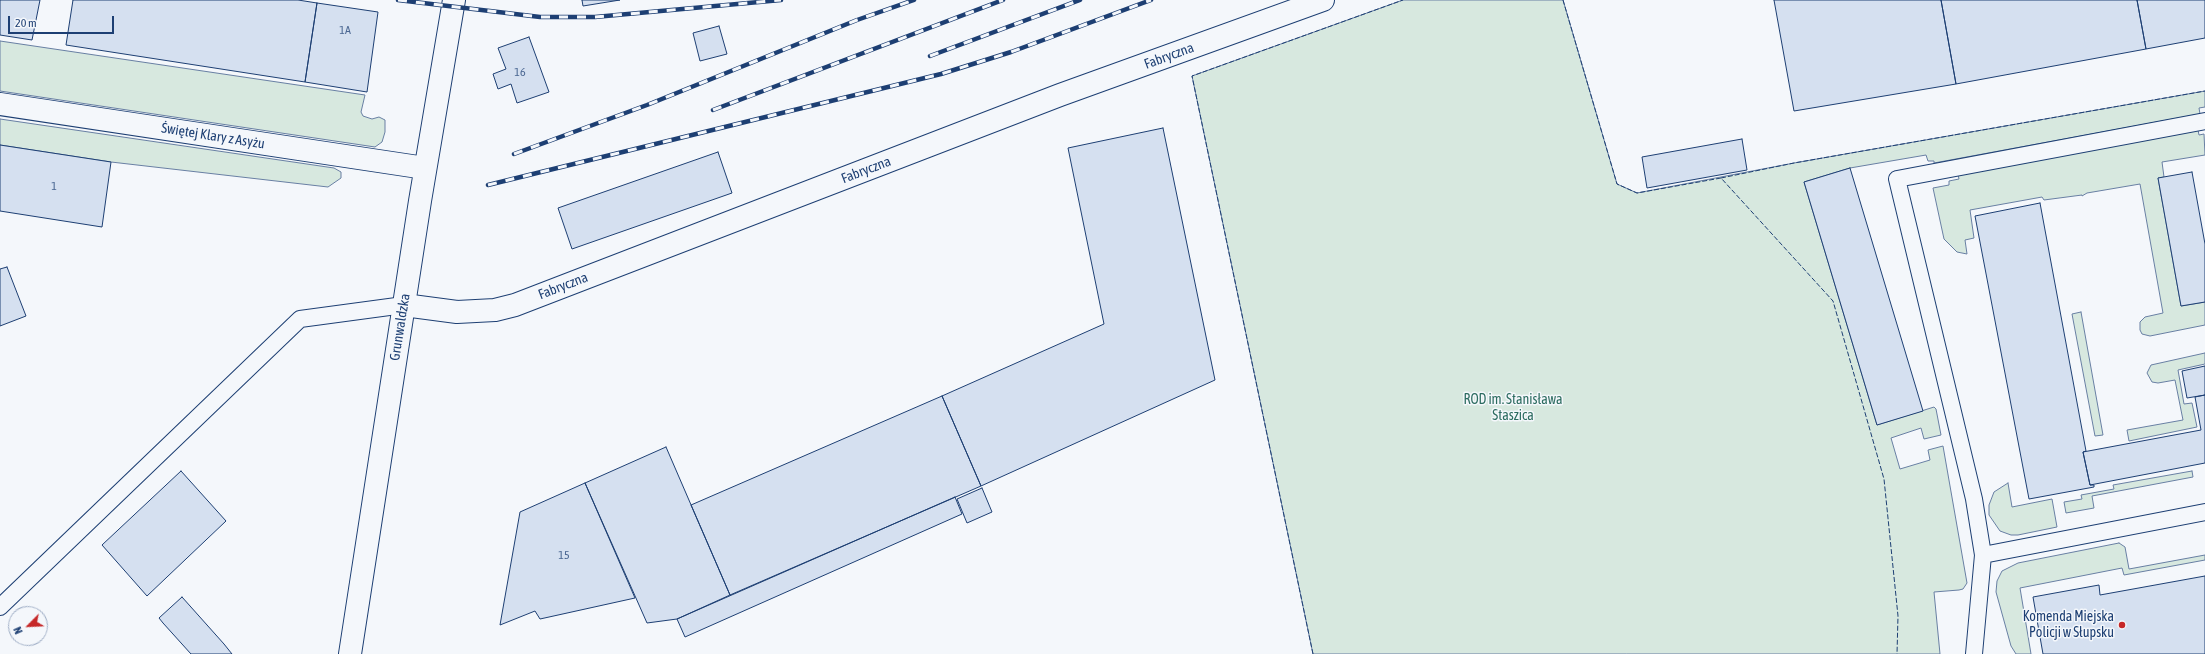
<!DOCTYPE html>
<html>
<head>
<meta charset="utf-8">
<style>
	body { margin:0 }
	#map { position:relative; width:2205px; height:654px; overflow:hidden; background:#f4f7fb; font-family:"Asap Condensed",sans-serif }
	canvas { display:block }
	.north { position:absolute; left:8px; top:606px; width:40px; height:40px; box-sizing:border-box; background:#f4f7fb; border:1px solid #9eadc5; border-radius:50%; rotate:246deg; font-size:11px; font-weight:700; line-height:16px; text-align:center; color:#1d3f73 }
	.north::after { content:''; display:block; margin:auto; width:14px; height:18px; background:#c62828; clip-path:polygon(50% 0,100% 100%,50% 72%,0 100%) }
	.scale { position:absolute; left:8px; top:16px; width:106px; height:18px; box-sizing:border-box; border:2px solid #1d3f73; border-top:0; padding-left:5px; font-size:12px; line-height:14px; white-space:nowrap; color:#1d3f73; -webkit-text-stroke:3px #f4f7fb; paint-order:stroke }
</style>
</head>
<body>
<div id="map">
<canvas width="2205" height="654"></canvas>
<div class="north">N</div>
<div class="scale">20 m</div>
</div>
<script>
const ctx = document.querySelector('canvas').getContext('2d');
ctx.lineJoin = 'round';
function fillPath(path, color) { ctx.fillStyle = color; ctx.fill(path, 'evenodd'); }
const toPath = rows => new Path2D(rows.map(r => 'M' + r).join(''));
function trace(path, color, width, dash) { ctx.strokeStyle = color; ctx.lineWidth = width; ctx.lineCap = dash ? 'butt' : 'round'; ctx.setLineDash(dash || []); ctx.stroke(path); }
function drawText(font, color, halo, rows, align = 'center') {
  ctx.font = font + ' "Asap Condensed",sans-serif'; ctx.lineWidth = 3; ctx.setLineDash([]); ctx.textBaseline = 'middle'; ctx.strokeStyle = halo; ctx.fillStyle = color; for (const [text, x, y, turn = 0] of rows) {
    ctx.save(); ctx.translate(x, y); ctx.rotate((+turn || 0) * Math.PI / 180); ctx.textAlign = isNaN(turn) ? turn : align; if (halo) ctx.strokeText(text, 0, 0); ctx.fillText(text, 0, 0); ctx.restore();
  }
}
const green = toPath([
	[1403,0,1563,0,1617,184,1637,193,1794,163,2205,91,2205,107,2199,108,2200,114,1934,163,1934,161,1928,161,1926,155,1850,168,1804,182,1877,425,1934,407,1936,409,1941,435,1924,439,1921,428,1891,438,1900,469,1930,460,1928,450,1943,446,1967,583,1963,589,1959,590,1934,592,1940,654,1313,654,1192,76,1403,0],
	[0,41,365,95,361,112,363,116,372,119,379,117,385,120,385,132,382,142,375,147,0,91,0,41],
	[0,119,334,168,341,172,341,178,328,187,111,162,0,145,0,119],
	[2198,130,2199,135,2204,134,2205,155,2162,162,2164,177,2158,178,2181,306,2205,302,2205,325,2150,336,2142,334,2140,330,2140,322,2145,317,2163,313,2140,184,2087,193,2082,196,2082,195,2044,200,2042,197,1970,210,1974,238,1965,240,1967,254,1957,252,1944,239,1933,188,1949,185,1949,181,1959,179,1958,175,2198,130],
	[2081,312,2103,435,2095,436,2072,314,2081,312],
	[2205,353,2205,364,2178,370,2184,404,2192,403,2197,427,2129,441,2127,430,2183,420,2175,380,2158,383,2152,382,2147,373,2151,365,2205,353],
	[2192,471,2193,477,2092,496,2094,508,2066,513,2064,502,2082,499,2081,495,2114,489,2113,485,2192,471],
	[2008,483,2012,507,2052,499,2057,527,2018,535,2011,535,2000,531,1989,515,1989,505,1994,492,2008,483],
	[2119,543,2125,547,2129,569,2205,555,2205,560,2124,575,2122,568,2020,588,2031,654,2016,654,2011,646,1996,592,1997,581,2002,571,2018,563,2119,543]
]);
const building = toPath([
	[0,0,40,0,32,40,0,35,0,0],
	[73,0,298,0,317,3,305,82,66,45,73,0],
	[582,0,620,0,583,6,582,0],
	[1774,0,1941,0,1956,84,1794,111,1774,0],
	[1941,0,2137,0,2146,49,1956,84,1941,0],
	[2137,0,2205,0,2205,38,2146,49,2137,0],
	[317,3,378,12,367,92,305,82,317,3],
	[719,26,727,54,700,61,693,33,719,26],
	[529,37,549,92,517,103,511,84,498,89,493,74,506,69,498,48,529,37],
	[1163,128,1215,380,981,486,942,396,1104,324,1068,148,1163,128],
	[1742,139,1747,170,1647,188,1642,157,1742,139],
	[0,145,111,162,102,227,0,211,0,145],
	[718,152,732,193,572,249,558,208,718,152],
	[1850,168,1923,411,1877,425,1804,182,1850,168],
	[2192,172,2205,244,2205,302,2181,306,2158,178,2192,172],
	[2040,203,2086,451,2083,452,2090,485,2094,485,2094,487,2029,499,1975,216,2040,203],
	[7,267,26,316,0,326,0,269,7,267],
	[2205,366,2205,395,2187,398,2182,371,2205,366],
	[2205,395,2205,463,2090,485,2083,452,2201,430,2195,397,2205,395],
	[942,396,981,486,730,595,691,505,942,396],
	[666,447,730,595,677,619,647,623,585,483,666,447],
	[181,471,226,521,147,596,102,545,181,471],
	[585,483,635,598,540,619,535,611,500,625,520,512,585,483],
	[982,488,992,512,967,523,957,499,982,488],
	[955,497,962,514,685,637,677,619,955,497],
	[2205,576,2205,654,2043,654,2033,597,2099,585,2100,595,2205,576],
	[182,597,224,644,232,654,191,654,163,623,159,618,182,597]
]);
const lane = toPath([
	[1983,555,2205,512],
	[0,607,300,319,404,305],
	[1974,654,1983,555,1974,499,1897,179,2205,121]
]);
const street = toPath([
	[0,104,425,168],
	[404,305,457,312,495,310,515,305,1060,95,1323,0]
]);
const secondary = toPath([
	[350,654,420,201,454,0]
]);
const rail = toPath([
	[398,0,540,17,595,17,781,0],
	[930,56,1080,0],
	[713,110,1003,0],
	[514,154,647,105,857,20,914,0],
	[488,185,941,74,1011,52,1151,0]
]);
const fence = toPath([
	[1563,0,1617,184,1637,193,1721,178,1833,301,1884,479,1898,616,1897,654],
	[1721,178,1794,163,2205,91],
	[1313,654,1192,76,1403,0]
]);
const markers = [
	[2122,625,4,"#c62828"]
];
const numberNames = [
	["1A",345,30],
	["16",520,72],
	["1",54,186],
	["15",564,555]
];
const streetNames = [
	["Fabryczna",1169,56,-20],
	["Świętej Klary z Asyżu",213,136,9],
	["Fabryczna",866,170,-21],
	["Fabryczna",563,286,-21],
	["Grunwaldzka",400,327,-81]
];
const parkNames = [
	["ROD im. Stanisława",1513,400],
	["Staszica",1513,416]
];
const poiNames = [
	["Komenda Miejska",2114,617],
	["Policji w Słupsku",2114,633]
];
fillPath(green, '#d7e8df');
trace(green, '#687fa3', 1);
fillPath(building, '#d5e0f0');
trace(building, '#1d3f73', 1);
trace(lane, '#1d3f73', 18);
trace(street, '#1d3f73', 24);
trace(secondary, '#1d3f73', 24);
trace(lane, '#f4f7fb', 16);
trace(street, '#f4f7fb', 22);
trace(secondary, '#f4f7fb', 22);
trace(rail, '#1d3f73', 4.5);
trace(rail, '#f4f7fb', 3, [9]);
trace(fence, '#1d3f73', 1, [5, 2]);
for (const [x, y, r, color] of markers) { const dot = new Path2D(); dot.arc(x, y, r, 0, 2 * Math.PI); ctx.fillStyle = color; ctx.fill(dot); trace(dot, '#f4f7fb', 1.5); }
drawText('12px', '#4b6792', null, numberNames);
drawText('14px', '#1d3f73', '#f4f7fb', streetNames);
drawText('14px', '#2c6c60', '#f4f7fb', parkNames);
drawText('14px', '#1d3f73', '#f4f7fb', poiNames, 'right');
</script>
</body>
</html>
